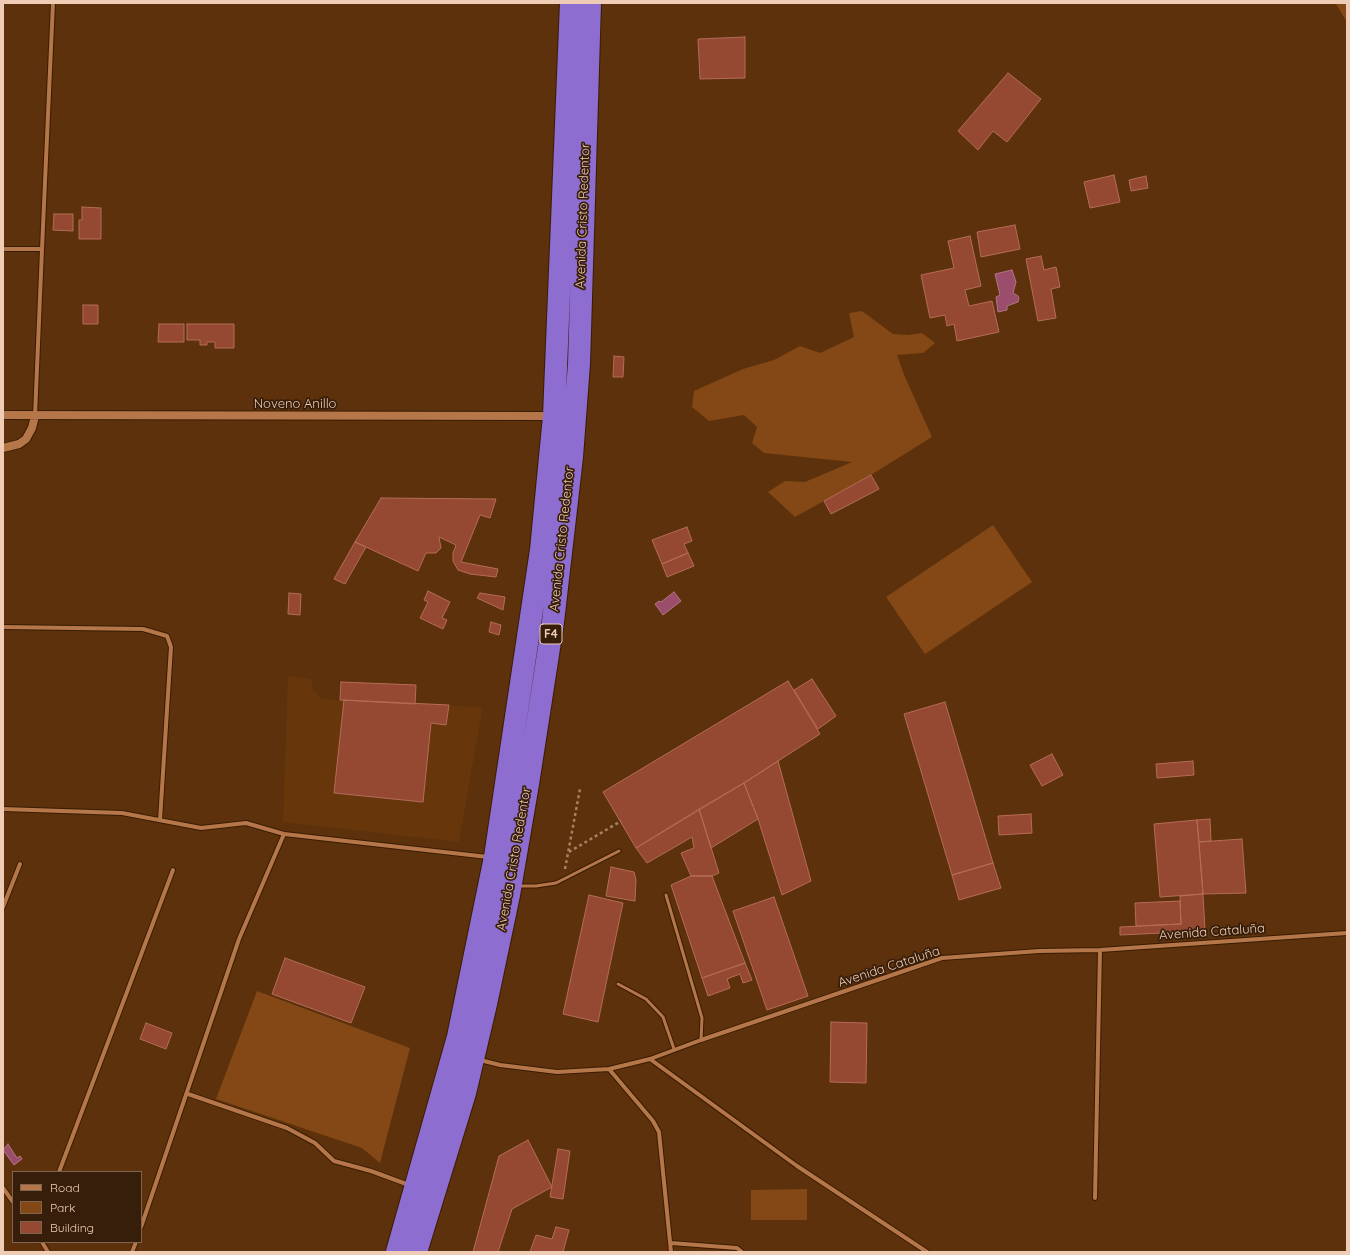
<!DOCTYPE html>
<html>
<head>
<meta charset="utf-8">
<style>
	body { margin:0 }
	#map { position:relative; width:1350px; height:1255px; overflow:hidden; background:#5c310b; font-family:Quicksand,sans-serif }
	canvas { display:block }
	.frame { position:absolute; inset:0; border:4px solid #eeccb5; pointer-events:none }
	.legend { position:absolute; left:12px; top:1171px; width:130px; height:72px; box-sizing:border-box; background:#371e0a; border:1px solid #80644e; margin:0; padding:5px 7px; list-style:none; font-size:12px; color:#eeccb5 }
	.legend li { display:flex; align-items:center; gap:8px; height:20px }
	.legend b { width:20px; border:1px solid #80644e }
</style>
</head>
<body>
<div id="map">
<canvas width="1350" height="1255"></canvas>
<div class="frame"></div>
<ul class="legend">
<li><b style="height:5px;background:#b57749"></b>Road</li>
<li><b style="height:11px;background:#834815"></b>Park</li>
<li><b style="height:11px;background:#954933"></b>Building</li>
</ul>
</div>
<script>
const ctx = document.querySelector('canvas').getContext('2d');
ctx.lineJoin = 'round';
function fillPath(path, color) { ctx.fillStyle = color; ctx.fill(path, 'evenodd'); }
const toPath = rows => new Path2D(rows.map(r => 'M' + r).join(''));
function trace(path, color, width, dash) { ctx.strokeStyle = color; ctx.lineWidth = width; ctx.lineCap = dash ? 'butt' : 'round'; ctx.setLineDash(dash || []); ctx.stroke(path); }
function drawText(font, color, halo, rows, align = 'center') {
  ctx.font = font + ' Quicksand,sans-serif'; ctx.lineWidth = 3.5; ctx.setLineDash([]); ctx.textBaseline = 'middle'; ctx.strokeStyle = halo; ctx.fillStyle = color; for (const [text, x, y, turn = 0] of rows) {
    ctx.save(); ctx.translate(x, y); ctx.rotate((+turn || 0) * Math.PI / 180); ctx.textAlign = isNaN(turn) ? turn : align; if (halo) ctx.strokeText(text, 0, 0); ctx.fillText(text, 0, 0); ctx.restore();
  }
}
const built = toPath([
	[288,676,311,679,313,690,322,699,479,707,482,711,459,842,283,822]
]);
const green = toPath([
	[1347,3,1347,22,1336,4],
	[862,311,893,334,908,335,922,333,935,343,923,353,897,355,905,377,932,437,871,475,795,517,768,492,785,481,805,482,852,462,764,453,752,443,757,427,744,415,709,421,692,407,694,391,743,369,774,360,800,346,820,353,854,337,849,313],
	[993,525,1032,582,925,654,886,597],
	[257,991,410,1048,380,1163,362,1148,216,1099],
	[807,1189,807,1220,751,1220,751,1190]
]);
const water = toPath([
	[1012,270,1016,282,1013,293,1018,296,1019,298,1018,302,1007,306,1007,310,998,312,996,297,1000,295,995,274,1012,270],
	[674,592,681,601,663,615,655,604,659,601,661,602,674,592],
	[8,1144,17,1158,20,1156,22,1159,14,1165,3,1150,8,1144]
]);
const building = toPath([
	[745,37,745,78,700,79,698,39,745,37],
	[1008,73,1041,99,1007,142,993,131,978,150,958,131,1008,73],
	[1114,175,1120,202,1090,208,1084,182,1114,175],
	[1146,176,1148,188,1131,191,1129,180,1146,176],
	[82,207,101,208,101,239,79,239,79,220,82,220,82,207],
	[54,214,73,214,73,231,53,230,54,214],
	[1015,225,1020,249,981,257,977,232,1015,225],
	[970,236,981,286,965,290,969,306,992,301,999,332,957,341,954,324,947,326,945,315,930,318,921,275,954,268,948,241,970,236],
	[1041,256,1044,270,1056,267,1060,287,1051,289,1056,318,1038,321,1026,259,1041,256],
	[83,305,98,305,98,324,83,324,83,305],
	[159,324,184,324,184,342,158,342,159,324],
	[187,324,234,324,234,348,215,348,215,342,207,342,207,345,200,345,200,340,187,340,187,324],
	[614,356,624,357,623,377,613,377,614,356],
	[871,475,879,489,831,514,824,501,871,475],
	[381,498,496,499,490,518,480,515,461,562,498,569,496,577,470,574,458,570,453,561,453,553,456,545,439,537,441,548,436,553,426,553,418,571,355,542,381,498],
	[687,527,692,541,684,544,688,553,662,564,652,540,687,527],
	[355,542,366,547,345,584,334,579,355,542],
	[688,553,694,566,667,577,662,564,688,553],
	[428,591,450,602,442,618,447,620,443,629,420,618,428,602,424,600,428,591],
	[289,593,301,594,300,615,288,614,289,593],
	[480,593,505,597,503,610,477,598,480,593],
	[491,622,501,625,499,635,489,632,491,622],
	[812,679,836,716,818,729,794,690,812,679],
	[788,681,820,734,744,783,636,848,603,792,788,681],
	[341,682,416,685,415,704,340,700,341,682],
	[344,700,449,705,446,725,431,723,423,802,334,793,344,700],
	[945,702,993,863,952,875,904,714,945,702],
	[1052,754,1063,775,1042,786,1030,765,1052,754],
	[778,761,811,881,782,895,758,819,744,783,778,761],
	[1193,761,1194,775,1157,778,1156,764,1193,761],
	[744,783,758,819,711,848,699,809,744,783],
	[699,809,719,873,712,876,691,876,681,853,694,848,692,837,647,863,636,848,699,809],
	[1031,814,1032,833,999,835,998,816,1031,814],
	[1210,819,1211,841,1199,842,1197,820,1210,819],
	[1197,820,1203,894,1160,897,1154,824,1197,820],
	[1242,839,1246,893,1203,894,1199,842,1242,839],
	[993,863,1001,888,959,900,952,875,993,863],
	[611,867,634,872,636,880,635,901,606,896,611,867],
	[691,876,712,876,745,963,702,978,671,885,691,876],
	[1203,894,1205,931,1120,935,1120,927,1181,924,1180,896,1203,894],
	[589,895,623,903,598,1022,563,1014,589,895],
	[774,897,808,996,767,1010,733,911,774,897],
	[1180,901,1181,924,1136,926,1135,903,1180,901],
	[285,958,365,987,351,1023,272,994,285,958],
	[745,963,752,980,743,983,740,974,727,979,730,988,708,996,702,978,745,963],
	[831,1022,867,1023,866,1083,830,1082,831,1022],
	[146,1023,172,1033,166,1049,140,1039,146,1023],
	[528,1140,552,1187,512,1209,498,1252,473,1252,499,1156,528,1140],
	[558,1149,570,1151,563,1199,550,1197,558,1149],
	[556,1227,569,1230,563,1252,530,1252,536,1235,552,1239,556,1227]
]);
const path = toPath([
	[569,852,621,821],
	[565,869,580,789]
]);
const lane = toPath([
	[518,886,536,886,556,883,619,851],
	[666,895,702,1018,701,1040],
	[618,984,646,999,663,1017,674,1049]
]);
const street = toPath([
	[3,249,42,249,35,416],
	[42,249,53,3],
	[3,627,143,629,167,636,171,647,160,820],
	[3,809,122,813,201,828,246,823,284,834,488,857],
	[3,907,20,864],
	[650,1059,797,1166,927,1252],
	[480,1060,500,1065,557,1072,609,1069,650,1059,701,1040,942,958,1039,951,1100,950,1347,933],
	[609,1069,653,1121,659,1132,671,1252],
	[188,1094,287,1128,315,1143,334,1161,371,1171,409,1185],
	[59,1172,173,870],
	[3,1188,13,1202],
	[1095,1198,1100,950],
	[141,1227,239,939,284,834],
	[42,1242,48,1252],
	[671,1243,737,1248,742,1252],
	[132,1252,136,1242]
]);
const secondary = toPath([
	[3,415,552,416],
	[3,448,19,444,26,439,32,428,35,416]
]);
const highway = toPath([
	[397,1252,458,1037,495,857,541,550,554,416,571,3],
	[416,1252,465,1093,486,1004,509,895,528,784,553,622,572,457,579,364,590,3]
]);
const shields = [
	[551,634,22]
];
const shieldNames = [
	["F4",551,634]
];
const streetNames = [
	["Avenida Cristo Redentor",583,216,-88],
	["Noveno Anillo",295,404],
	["Avenida Cristo Redentor",562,539,-84],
	["Avenida Cristo Redentor",514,859,-80],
	["Avenida Cataluña",1212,932,-4],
	["Avenida Cataluña",889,967,-18]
];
fillPath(built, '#67370b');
fillPath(green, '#834815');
fillPath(water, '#9b4e6c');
trace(water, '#b47482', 1);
fillPath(building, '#954933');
trace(building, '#b56c57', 1);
trace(lane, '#3a1c03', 5);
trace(street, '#3a1c03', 6);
trace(secondary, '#3a1c03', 10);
trace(highway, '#3a1c03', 24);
trace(path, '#a78163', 2.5, [3, 3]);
trace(lane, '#b57749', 3);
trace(street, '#b57749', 4);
trace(secondary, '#b57749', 8);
trace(highway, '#8d6dd0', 22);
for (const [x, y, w] of shields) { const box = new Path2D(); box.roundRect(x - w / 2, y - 10, w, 20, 3); ctx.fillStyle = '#371e0a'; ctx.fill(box); trace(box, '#eeccb5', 1); }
drawText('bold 12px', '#eeccb5', null, shieldNames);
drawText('13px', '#eeccb5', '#371e0a', streetNames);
</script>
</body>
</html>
